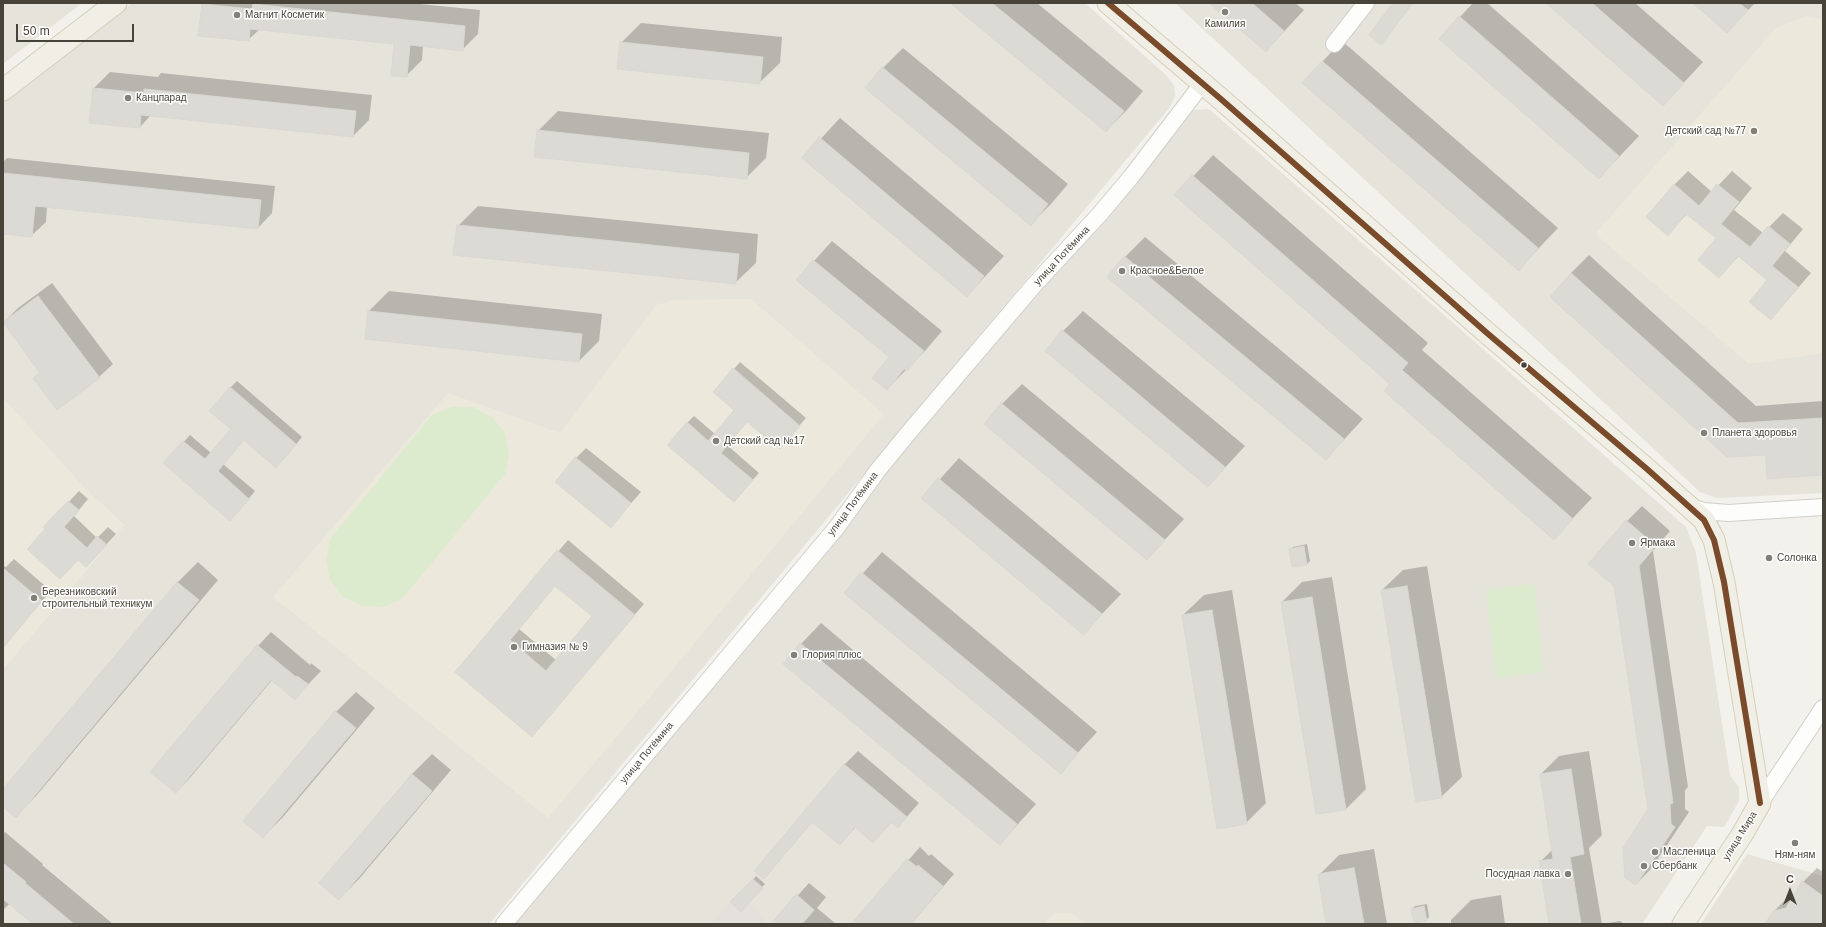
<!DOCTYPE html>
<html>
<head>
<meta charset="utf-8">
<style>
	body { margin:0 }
	#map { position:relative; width:1826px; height:927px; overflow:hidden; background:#f2f1ec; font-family:Arial,sans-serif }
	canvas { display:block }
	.frame { position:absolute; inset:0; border:4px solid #484338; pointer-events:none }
	.north { position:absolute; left:1770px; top:871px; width:40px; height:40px; -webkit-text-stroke:3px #fff; paint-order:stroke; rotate:0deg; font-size:11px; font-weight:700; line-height:16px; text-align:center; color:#484338 }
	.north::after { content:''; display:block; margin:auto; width:14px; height:18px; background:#484338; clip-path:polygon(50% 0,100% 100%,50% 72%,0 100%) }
	.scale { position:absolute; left:16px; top:24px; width:118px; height:18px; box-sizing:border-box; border:2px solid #484338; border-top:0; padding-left:5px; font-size:12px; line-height:14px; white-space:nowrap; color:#484338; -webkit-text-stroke:3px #fff; paint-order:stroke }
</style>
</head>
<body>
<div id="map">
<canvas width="1826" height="927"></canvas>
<div class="frame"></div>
<div class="north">С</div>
<div class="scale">50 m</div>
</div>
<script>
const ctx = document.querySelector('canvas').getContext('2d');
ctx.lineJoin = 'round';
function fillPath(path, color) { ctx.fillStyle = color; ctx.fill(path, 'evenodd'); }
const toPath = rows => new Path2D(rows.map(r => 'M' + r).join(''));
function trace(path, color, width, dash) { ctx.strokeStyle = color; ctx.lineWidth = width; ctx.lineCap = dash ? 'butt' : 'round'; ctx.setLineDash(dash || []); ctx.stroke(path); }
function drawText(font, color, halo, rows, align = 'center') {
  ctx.font = font + ' Arial,sans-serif'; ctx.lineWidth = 3; ctx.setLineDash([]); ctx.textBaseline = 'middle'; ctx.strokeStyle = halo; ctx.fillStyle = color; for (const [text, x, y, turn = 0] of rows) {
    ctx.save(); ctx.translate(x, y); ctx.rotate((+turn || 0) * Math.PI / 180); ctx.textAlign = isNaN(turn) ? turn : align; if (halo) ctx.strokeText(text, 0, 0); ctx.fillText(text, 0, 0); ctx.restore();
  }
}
const residential = toPath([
	[3,3,82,3,3,64],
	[132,3,1085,3,1166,75,1174,86,1175,96,1170,107,489,924,3,924,3,100],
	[1175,3,1823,3,1823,493,1717,498,1700,492],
	[1209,109,1686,527,1696,553,1730,776,1739,787,1739,801,1724,827,1707,826,1642,924,509,924,1185,116,1195,110],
	[1747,854,1823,876,1823,924,1701,924]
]);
const industrial = toPath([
	[740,891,750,901,767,924,711,924]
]);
const education = toPath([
	[1806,16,1823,20,1823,353,1749,364,1595,234,1776,28],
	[751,299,884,414,650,697,548,818,273,597,448,393,560,433,656,305,674,300],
	[3,398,85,488,125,525,3,670],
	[1054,913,1071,913,1087,924,1044,924]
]);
const green = toPath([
	[452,407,473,407,492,417,505,433,509,454,505,474,402,599,383,607,362,606,343,597,330,580,326,560,330,539,433,414],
	[1534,584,1544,672,1496,678,1486,590]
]);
const shadow = toPath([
	[204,3,410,3,480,10,478,34,462,50,423,46,422,60,406,76,395,43,260,29,248,40,202,4],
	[951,3,1037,3,1143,91,1126,111,1106,131],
	[1211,3,1295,3,1304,10,1266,51],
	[1473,3,1487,3,1639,136,1599,178,1460,17],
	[1547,3,1635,3,1703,62,1663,105],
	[1694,3,1755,3,1727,32],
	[641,23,782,37,780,63,759,83,621,43],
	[1342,41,1558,228,1519,269,1322,62],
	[903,48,1068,184,1051,204,1031,224,883,68],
	[110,72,158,77,161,73,372,95,369,120,353,136,151,115,140,127,94,88],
	[558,111,769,133,766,158,746,178,538,131],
	[840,118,1004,256,967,296,803,158],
	[1213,155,1428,343,1422,350,1592,498,1554,538,1392,384,1176,195],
	[7,158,275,186,272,213,258,228,47,206,46,222,31,236,3,233,3,162],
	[1688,171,1712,192,1732,171,1752,188,1734,210,1763,233,1783,213,1803,229,1785,251,1811,273,1771,319,1768,280,1739,256,1719,276,1717,238,1688,213,1668,234,1674,185],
	[478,206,758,234,756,263,735,283,458,226],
	[1145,237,1363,419,1326,459,1125,257],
	[832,241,942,331,925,351,887,389,891,357,797,280],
	[1589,255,1756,406,1823,401,1823,474,1766,454,1571,273],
	[52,283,113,364,99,377,34,378,41,372,4,322,18,308],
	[389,291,602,314,599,341,579,361,369,311],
	[1083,311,1245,446,1208,486,1063,331],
	[740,362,806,418,786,441,748,421,727,445,759,473,740,494,687,423,694,416,715,434,735,410,734,369],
	[237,381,302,437,283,460,245,439,223,464,255,491,237,513,165,463,190,435,211,453,232,429,230,388],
	[1022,384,1184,519,1147,559,1002,404],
	[586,448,641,492,611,526,576,458],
	[959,458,1121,594,1084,633,923,498],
	[79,491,88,499,74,516,97,538,108,527,116,534,96,556,45,527],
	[1642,506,1670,531,1653,551,1688,787,1685,790,1685,809,1689,812,1651,869,1636,884,1649,810,1627,521],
	[568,540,644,604,532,735,456,671],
	[556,585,593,616,556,660,519,629],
	[1307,544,1310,561,1307,564,1290,550,1293,547],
	[882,552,1097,732,1060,772,845,593],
	[14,559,51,591,5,643,3,641,3,565,6,567],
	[198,562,218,580,36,796,16,816,3,806,3,791,178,582],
	[1427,566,1462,777,1441,797,1382,590,1403,570],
	[1332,577,1366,789,1346,809,1317,813,1282,602,1302,582],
	[1232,590,1266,803,1246,823,1183,615,1204,595],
	[821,623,1036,804,1000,844,801,644],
	[271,632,310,665,311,663,321,671,295,698,273,679,189,779,176,792,258,646],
	[356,692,375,708,283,817,263,837,244,821,336,712],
	[858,751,919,803,898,827,892,822,873,841,856,827,840,844,813,821,764,878,845,764],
	[1589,751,1602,835,1589,848,1602,924,1550,924,1540,862,1553,849,1541,774,1559,756],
	[432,754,451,770,359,879,339,899,320,883,412,774],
	[5,832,43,864,42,865,113,924,35,924,10,903,3,910,3,835],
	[920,847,929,856,931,854,954,874,911,924,852,924],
	[1374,849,1387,924,1327,924,1319,875,1339,855],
	[1817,868,1823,872,1823,924,1766,924,1774,911,1788,897,1795,896,1803,882],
	[756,876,765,884,741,910,744,890],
	[809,883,826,897,817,908,836,924,772,924],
	[1501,895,1505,924,1451,924,1451,920,1471,900],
	[1427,904,1429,917,1426,920,1412,909,1415,906],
	[1620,921,1624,924,1603,924]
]);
const building = toPath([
	[950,3,992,3,1124,111,1106,132,950,3],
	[1209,3,1252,3,1284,31,1266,52,1209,3],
	[1393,3,1413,3,1381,45,1369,35,1393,3],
	[1546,3,1592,3,1684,83,1663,106,1546,3],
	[1693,3,1739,3,1748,10,1727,33,1693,3],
	[202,4,252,9,253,4,465,26,463,51,410,45,407,77,391,76,394,44,250,29,249,41,198,36,202,4],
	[1459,16,1619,156,1599,179,1439,39,1459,16],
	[620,42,763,57,760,84,617,69,620,42],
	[1322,61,1538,248,1519,271,1302,83,1322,61],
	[882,67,1048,204,1031,226,865,88,882,67],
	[93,88,144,93,144,89,356,111,353,137,141,115,140,128,89,123,93,88],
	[537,130,749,153,747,179,534,157,537,130],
	[819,137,984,276,967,297,802,158,819,137],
	[3,173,261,200,258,229,35,206,32,237,3,234,3,173],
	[1192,175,1408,363,1402,370,1573,519,1554,540,1384,391,1390,384,1174,195,1192,175],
	[1674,184,1699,206,1717,184,1739,202,1721,224,1750,247,1768,226,1790,244,1772,266,1798,287,1771,320,1749,302,1767,280,1738,256,1719,278,1698,260,1716,238,1686,214,1668,236,1646,217,1674,184],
	[457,225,739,254,736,284,453,255,457,225],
	[1124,256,1344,439,1326,460,1107,277,1124,256],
	[813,260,924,351,907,371,904,369,887,390,872,378,889,357,796,280,813,260],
	[1571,273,1738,423,1823,418,1823,475,1767,479,1766,455,1727,457,1550,297,1571,273],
	[38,296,100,378,57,410,33,378,40,373,3,322,38,296],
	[368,311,582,334,579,362,365,339,368,311],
	[1062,330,1225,467,1208,487,1045,351,1062,330],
	[733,368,800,426,780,449,747,422,721,453,753,480,734,502,667,445,687,422,708,441,734,410,713,392,733,368],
	[230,387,296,444,276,468,244,440,218,471,249,499,230,521,163,463,183,441,205,459,231,429,209,411,230,387],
	[1001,403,1165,540,1147,560,984,424,1001,403],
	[575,457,631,503,611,528,555,482,575,457],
	[938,478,1102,614,1084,635,921,498,938,478],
	[68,501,79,510,64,527,87,548,97,536,107,545,86,567,78,560,60,579,27,549,45,529,43,527,68,501],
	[1626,520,1656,546,1639,566,1673,803,1670,804,1671,824,1675,827,1636,885,1625,878,1623,848,1648,809,1614,586,1588,564,1626,520],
	[1304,546,1307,565,1292,567,1289,549,1304,546],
	[557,550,635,615,532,737,455,672,557,550],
	[555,586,592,616,546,671,510,640,555,586],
	[3,568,42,601,3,648,3,568],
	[861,572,1078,753,1061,774,844,593,861,572],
	[177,582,199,600,16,818,3,807,3,789,177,582],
	[1407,586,1442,798,1416,802,1381,590,1407,586],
	[1312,597,1346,810,1316,814,1281,602,1312,597],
	[1212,610,1247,824,1217,829,1182,615,1212,610],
	[800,643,1017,824,1000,845,783,664,800,643],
	[257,645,296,677,297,676,308,684,295,700,271,680,176,793,150,772,257,645],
	[335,711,356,728,263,838,243,821,335,711],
	[844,764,907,817,898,828,891,822,873,843,855,827,840,845,812,822,764,879,754,871,844,764],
	[1571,769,1584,854,1570,857,1581,924,1549,924,1539,861,1553,859,1540,774,1571,769],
	[412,774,432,791,339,900,319,883,412,774],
	[907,859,917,867,918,865,943,886,911,924,851,924,907,859],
	[3,863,26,882,25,883,74,924,33,924,3,899,3,863],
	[1354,868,1364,924,1326,924,1318,874,1354,868],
	[753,879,763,888,741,912,730,902,753,879],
	[1802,881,1823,896,1823,924,1765,924,1773,911,1786,908,1802,881],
	[796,894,814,910,802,924,771,924,796,894],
	[1424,906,1427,921,1414,923,1411,909,1424,906]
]);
const minor = toPath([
	[1334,44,1366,3],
	[1690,507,1704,511,1728,513,1823,507],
	[1760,803,1823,708],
	[504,924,837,527,878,470,910,431,1035,284,1099,215,1131,177,1202,84]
]);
const major = toPath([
	[1108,3,1222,100,1487,333,1647,469,1704,520,1714,540,1724,582,1760,803,1743,833,1683,924],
	[3,90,116,3]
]);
const bus1 = toPath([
	[1108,3,1222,100,1487,333,1647,469,1704,520,1714,540,1724,582,1760,803]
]);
const markers = [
	[1225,12,4,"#848077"],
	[237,15,4,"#848077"],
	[128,98,4,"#848077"],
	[1754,131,4,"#848077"],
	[1122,271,4,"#848077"],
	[1524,365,3.5,"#484338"],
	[1704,433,4,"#848077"],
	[716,441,4,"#848077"],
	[1632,543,4,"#848077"],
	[1769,558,4,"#848077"],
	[34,598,4,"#848077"],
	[514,647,4,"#848077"],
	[794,655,4,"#848077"],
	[1795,843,4,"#848077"],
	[1655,852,4,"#848077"],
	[1644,866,4,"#848077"],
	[1568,874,4,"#848077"]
];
const poiNames = [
	["Магнит Косметик",245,15],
	["Камилия",1225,24,"center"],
	["Канцпарад",136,98],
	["Детский сад №77",1746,131,"right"],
	["Красное&Белое",1130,271],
	["Планета здоровья",1712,433],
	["Детский сад №17",724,441],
	["Ярмака",1640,543],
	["Солонка",1777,558],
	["Березниковский",42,592],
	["строительный техникум",42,604],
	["Гимназия № 9",522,647],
	["Глория плюс",802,655],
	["Масленица",1663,852],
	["Ням-ням",1795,855,"center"],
	["Сбербанк",1652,866],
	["Посудная лавка",1560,874,"right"]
];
const streetNames = [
	["улица Потёмина",1062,256,-47],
	["улица Потёмина",853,504,-53],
	["улица Потёмина",647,753,-50],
	["улица Мира",1740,836,-58]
];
fillPath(residential, '#e5e3da');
fillPath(industrial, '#e4e1dc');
fillPath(education, '#ece9dc');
fillPath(green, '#dcebce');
fillPath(shadow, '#0003');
fillPath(building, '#dbdad5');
trace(building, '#dad8d2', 1);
trace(minor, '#d0cfca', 18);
trace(major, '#d3cfba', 23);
trace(minor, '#fdfdfc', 16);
trace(major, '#f1efe5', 21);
trace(bus1, '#7a4b2a', 6);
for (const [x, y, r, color] of markers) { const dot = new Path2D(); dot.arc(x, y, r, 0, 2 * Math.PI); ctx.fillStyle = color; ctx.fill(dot); trace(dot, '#fff', 1.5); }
drawText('10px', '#484338', '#fff', poiNames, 'left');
drawText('10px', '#484338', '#fff', streetNames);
</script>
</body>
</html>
